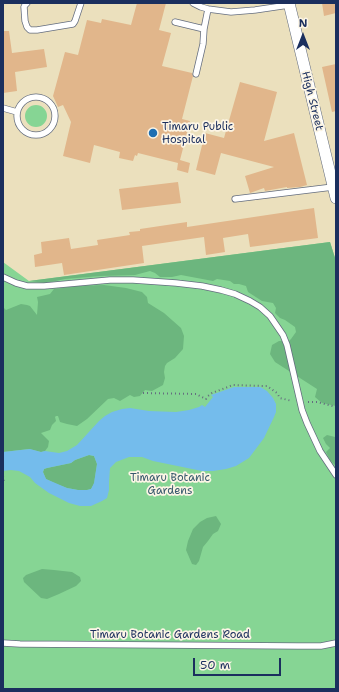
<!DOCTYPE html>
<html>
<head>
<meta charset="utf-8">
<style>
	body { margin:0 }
	#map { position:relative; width:339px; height:692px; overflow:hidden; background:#ebe0bd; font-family:"Shantell Sans",sans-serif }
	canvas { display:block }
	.frame { position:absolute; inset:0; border:4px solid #1b2f5e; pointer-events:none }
	.north { position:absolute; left:283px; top:16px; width:40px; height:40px; -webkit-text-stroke:3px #fcf5e5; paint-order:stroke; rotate:0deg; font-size:11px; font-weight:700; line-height:16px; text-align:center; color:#1b2f5e }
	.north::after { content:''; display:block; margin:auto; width:14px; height:18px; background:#1b2f5e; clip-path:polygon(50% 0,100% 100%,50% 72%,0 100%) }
	.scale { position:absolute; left:193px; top:658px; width:88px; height:18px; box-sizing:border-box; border:2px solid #1b2f5e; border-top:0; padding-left:5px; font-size:12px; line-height:14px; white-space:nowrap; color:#1b2f5e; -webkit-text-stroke:3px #fcf5e5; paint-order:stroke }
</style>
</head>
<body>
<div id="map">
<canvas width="339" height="692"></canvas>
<div class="frame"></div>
<div class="north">N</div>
<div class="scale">50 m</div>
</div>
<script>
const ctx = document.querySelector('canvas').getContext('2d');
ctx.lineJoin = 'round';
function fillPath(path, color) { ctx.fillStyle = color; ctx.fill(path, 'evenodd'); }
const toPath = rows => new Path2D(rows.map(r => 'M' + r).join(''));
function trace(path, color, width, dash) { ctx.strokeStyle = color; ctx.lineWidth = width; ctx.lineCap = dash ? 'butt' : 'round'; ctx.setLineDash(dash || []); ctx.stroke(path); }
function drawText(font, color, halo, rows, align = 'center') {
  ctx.font = font + ' "Shantell Sans",sans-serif'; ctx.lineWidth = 3.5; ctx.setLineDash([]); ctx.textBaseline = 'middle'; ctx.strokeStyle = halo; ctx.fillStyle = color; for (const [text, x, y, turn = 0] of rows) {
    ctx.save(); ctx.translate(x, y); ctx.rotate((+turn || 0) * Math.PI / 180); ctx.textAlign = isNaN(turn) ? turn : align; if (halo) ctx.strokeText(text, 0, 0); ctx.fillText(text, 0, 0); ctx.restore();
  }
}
const green = toPath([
	'25 116a11 11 0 1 1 22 0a11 11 0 1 1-22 0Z',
	[330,242,336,261,336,689,3,689,3,262,29,281]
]);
const forest = toPath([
	[330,242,336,261,336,406,322,403,315,397,317,389,275,362,270,354,272,345,279,341,289,341,291,339,296,332,295,327,285,320,280,318,275,313,276,308,273,303,262,301,248,292,246,286,239,284,234,284,230,281,217,279,213,281,181,275,172,277,160,277,155,273,150,271,135,275,100,276,65,279,46,283,29,281],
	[104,285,126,288,142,292,147,297,148,303,164,313,181,328,184,336,183,349,175,358,167,363,165,366,164,372,165,378,163,385,152,391,145,390,140,396,134,397,130,395,120,401,114,398,108,399,87,419,77,426,67,424,60,422,58,416,56,416,55,417,56,421,52,425,50,430,41,433,49,441,48,447,45,451,41,452,29,449,3,452,3,307,6,310,21,304,27,305,30,306,37,315,38,302,37,297,50,294,54,289,76,286],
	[327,435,335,437,336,439,336,466,330,460,326,452,330,448,326,444,323,438],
	[89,455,94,456,97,464,94,484,91,489,87,490,78,490,67,488,56,484,46,479,43,472,44,469,47,468,71,463,75,460],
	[216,516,221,524,218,531,213,534,208,541,203,547,199,561,196,565,192,564,186,550,188,541,193,529,200,522,207,518],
	[42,569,54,570,72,572,80,577,81,581,76,586,59,594,47,599,41,598,24,582,23,578,26,575]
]);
const water = toPath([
	[234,387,260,387,262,388,267,391,273,398,276,404,276,412,274,417,264,438,249,458,236,466,226,469,213,471,202,471,153,461,142,457,129,457,116,462,110,468,109,482,109,490,107,498,102,501,91,506,80,506,69,503,49,493,35,483,30,477,19,471,11,470,3,471,3,452,30,449,41,452,45,451,59,453,67,451,77,445,99,421,105,416,112,412,122,409,130,408,149,411,176,412,189,410,199,407,202,405,205,407,213,397,211,395],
	[89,455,94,456,97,464,94,483,91,489,87,490,78,490,67,488,46,479,43,472,44,469,47,468,71,463,75,460]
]);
const building = toPath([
	[137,3,166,3,159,30,171,33,162,66,192,73,193,76,182,119,190,121,180,160,190,163,188,173,177,170,178,163,138,153,137,156,135,155,133,161,119,158,120,152,94,145,90,163,63,156,71,122,63,105,58,107,53,96,65,52,78,55,87,20,101,23,102,19,131,25],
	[322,3,336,3,336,13,324,16],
	[3,31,9,31,12,53,44,49,47,67,15,72,17,91,3,93],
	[336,64,336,111,332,112,322,67],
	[240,82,277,92,264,141,294,133,307,185,300,187,287,188,287,187,265,191,264,188,250,193,245,176,274,167,221,153,215,175,196,170,205,133,224,138],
	[178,182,181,203,122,210,119,189],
	[314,208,318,238,250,247,248,234,223,238,225,252,206,255,204,237,142,246,144,263,64,275,62,263,35,267,34,255,42,253,41,242,69,238,71,249,98,245,97,240,130,235,129,232,140,231,140,229,187,222,187,227]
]);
const path = toPath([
	[143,393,196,394,206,399,208,396,212,393,233,385,264,386,267,386,277,393,280,398,292,401],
	[308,402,317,402,336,407],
	[3,476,4,482]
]);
const lane = toPath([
	[27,3,25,5,24,7,25,21,27,27,30,30,37,30,73,24,75,21,81,3],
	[193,3,201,7,208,9,231,12,255,10,289,5],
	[175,22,204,29],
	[196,74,203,44,204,29,208,9],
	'17 116a19 19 0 1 1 38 0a19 19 0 1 1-38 0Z',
	[3,108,17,112],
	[235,199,333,187],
	[3,277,16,283,27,286,44,286,110,280,133,280,176,283,202,286,221,290,235,294,250,301,260,307,270,316,283,335,287,345,302,410,307,423,320,451,336,475],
	[3,643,20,644,298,646,321,646,336,643]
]);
const street = toPath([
	[289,3,336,198]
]);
const markers = [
	[153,133,5,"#1f6fb2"]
];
const streetNames = [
	["High Street",312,101,76],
	["Timaru Botanic Gardens Road",170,635]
];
const poiNames = [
	["Timaru Public",162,127],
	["Hospital",162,140]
];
const parkNames = [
	["Timaru Botanic",170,478],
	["Gardens",170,491]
];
fillPath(green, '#86d594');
fillPath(forest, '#6cb67e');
fillPath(water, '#74bcec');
fillPath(building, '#e1b68b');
trace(lane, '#646d7f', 7);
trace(street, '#646d7f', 12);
trace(path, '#646d7f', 2, [1, 3]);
trace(lane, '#fff', 5.5);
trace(street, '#fff', 11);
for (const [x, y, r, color] of markers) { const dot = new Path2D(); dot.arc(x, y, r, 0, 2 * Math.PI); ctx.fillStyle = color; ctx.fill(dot); trace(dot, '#fcf5e5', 1.5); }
drawText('11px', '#1b2f5e', '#fcf5e5', streetNames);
drawText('11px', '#1b2f5e', '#fcf5e5', poiNames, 'left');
drawText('11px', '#36586c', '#fcf5e5', parkNames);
</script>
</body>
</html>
